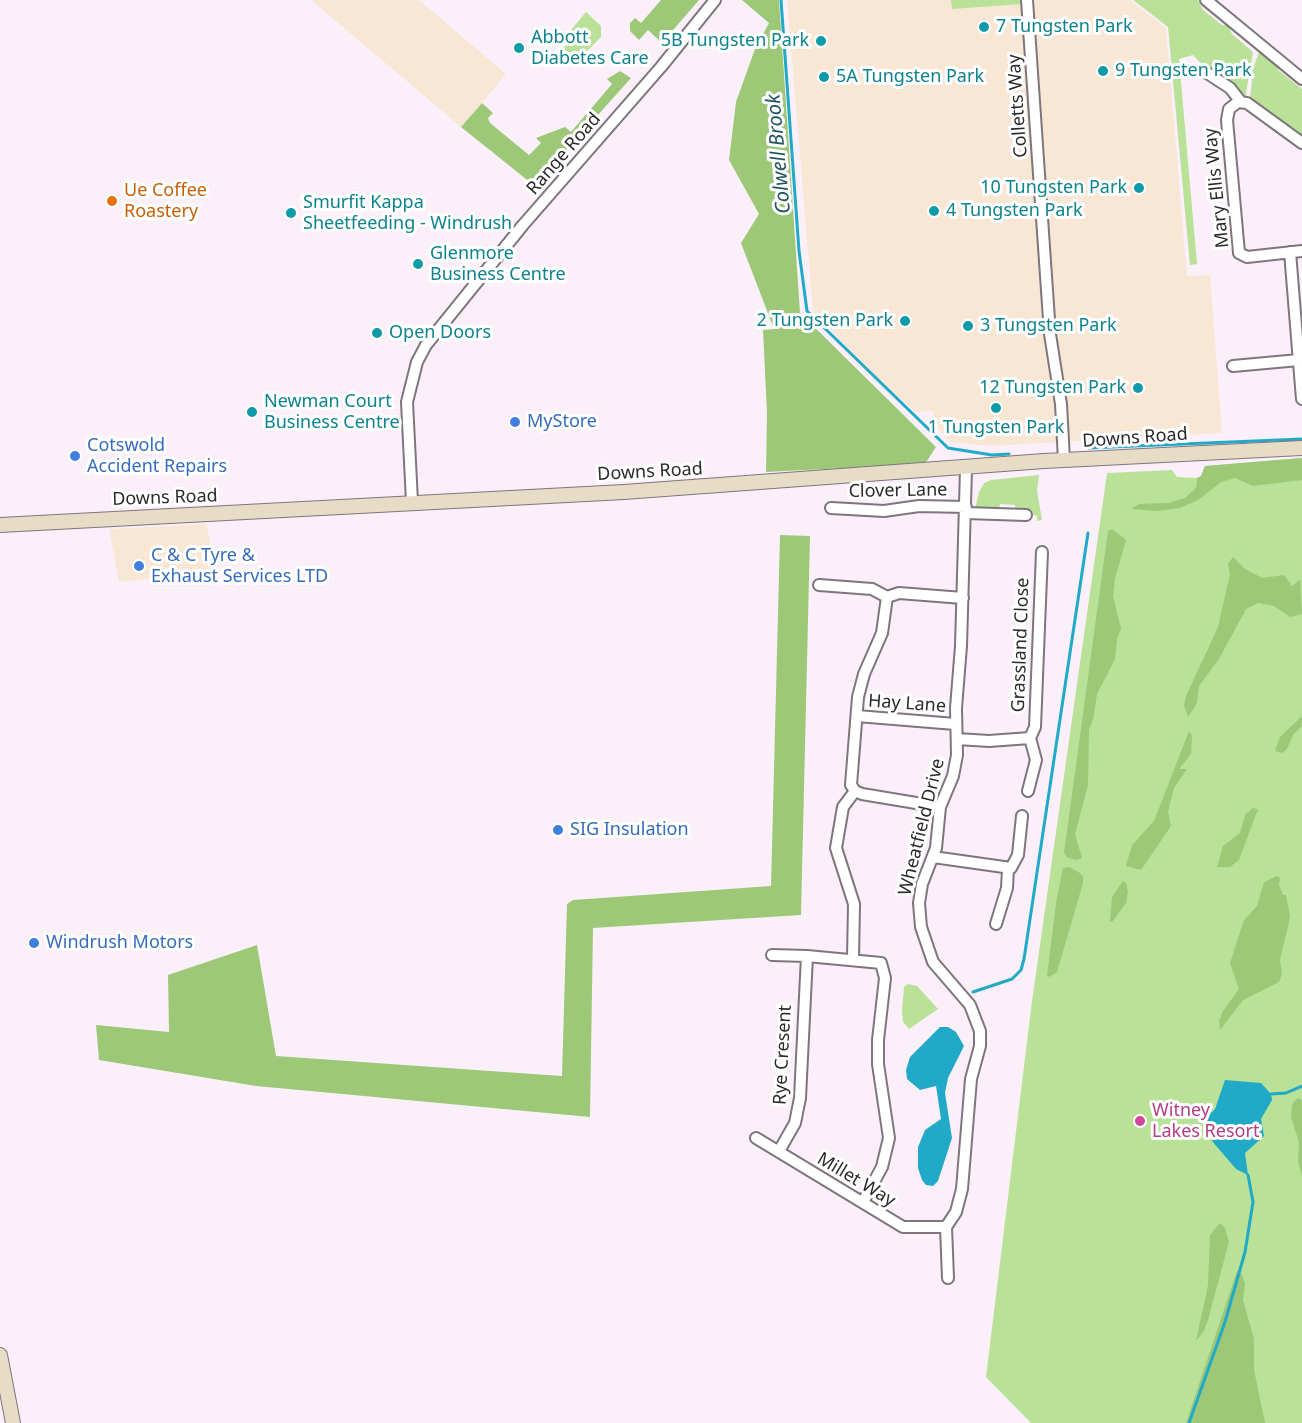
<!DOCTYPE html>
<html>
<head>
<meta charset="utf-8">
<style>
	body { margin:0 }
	canvas { display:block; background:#fbf0fa }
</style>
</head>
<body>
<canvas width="1302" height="1423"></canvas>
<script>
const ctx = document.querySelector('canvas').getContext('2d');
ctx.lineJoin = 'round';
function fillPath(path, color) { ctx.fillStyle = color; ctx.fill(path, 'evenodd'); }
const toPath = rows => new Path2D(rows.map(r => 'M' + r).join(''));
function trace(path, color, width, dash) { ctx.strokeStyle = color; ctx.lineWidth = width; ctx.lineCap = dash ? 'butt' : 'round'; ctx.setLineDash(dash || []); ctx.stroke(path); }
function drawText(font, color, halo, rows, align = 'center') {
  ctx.font = font + ' "Noto Sans",sans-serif'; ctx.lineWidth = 6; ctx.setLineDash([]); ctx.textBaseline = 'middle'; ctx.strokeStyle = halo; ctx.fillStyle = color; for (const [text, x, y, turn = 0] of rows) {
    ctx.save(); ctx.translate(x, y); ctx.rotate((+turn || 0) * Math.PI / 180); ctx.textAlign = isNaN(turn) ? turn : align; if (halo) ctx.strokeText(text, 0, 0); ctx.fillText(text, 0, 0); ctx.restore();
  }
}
const commercial = toPath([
	[311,0,419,0,506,74,461,127],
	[787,0,1130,0,1166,28,1187,276,1210,275,1222,433,991,446,950,442,934,424,933,411,916,412,886,387,813,312],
	[207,524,214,571,119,582,109,529]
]);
const green = toPath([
	[951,0,1021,0,1022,4,952,9],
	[1133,0,1198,0,1203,10,1222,25,1228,25,1232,34,1253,52,1245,99,1217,80,1193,55,1179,59,1197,264,1190,265,1168,27],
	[586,12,601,26,601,37,586,52,556,57,571,39,567,35],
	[1260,49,1278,65,1278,70,1302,89,1302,139,1296,130,1250,100,1253,69],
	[1302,458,1302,1423,1031,1423,986,1377,1032,1001,1107,473,1172,470,1177,477,1197,478,1201,476,1205,466],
	[1039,475,1037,491,1042,520,1037,521,1037,516,1029,513,1016,513,1015,505,1000,504,998,512,975,509,979,492,984,483,991,480],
	[908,984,917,986,938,1009,909,1029,903,1022,902,1011,904,987]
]);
const forest = toPath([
	[661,0,699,0,662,43,648,30,639,40,630,31,630,23,635,18,641,23],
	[742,0,779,0,800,313,936,447,925,464,766,472,767,413,763,330,774,329,741,243,759,214,729,160,736,102,755,49,769,23],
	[620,71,631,78,539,181,534,183,526,179,461,127,482,103,493,113,488,118,490,123,529,155,541,143,536,138,565,127,571,132,612,84,607,79],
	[1302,458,1302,480,1253,486,1235,478,1221,482,1198,500,1180,508,1157,511,1131,509,1139,504,1168,503,1185,498,1196,488,1197,478,1201,476,1205,466],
	[1112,529,1126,540,1115,578,1113,596,1121,629,1117,638,1115,659,1097,694,1093,720,1089,729,1088,785,1075,834,1082,858,1076,860,1068,858,1064,853,1108,531],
	[780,535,810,536,801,915,593,928,590,1117,256,1086,99,1060,96,1025,169,1032,168,975,257,945,276,1056,562,1076,567,904,573,900,771,886],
	[1233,557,1245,569,1262,578,1284,575,1292,586,1300,580,1302,614,1290,617,1274,606,1258,603,1246,609,1219,659,1199,686,1197,703,1188,717,1184,705,1186,696,1218,627,1230,574,1228,564],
	[1302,716,1302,726,1293,735,1287,749,1282,753,1275,751,1280,737],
	[1189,731,1192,736,1191,754,1179,769,1187,769,1174,788,1168,811,1171,826,1141,870,1126,866,1132,845,1154,821],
	[1253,808,1258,809,1239,860,1230,867,1217,867,1223,846,1240,833,1245,815],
	[1069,867,1080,873,1083,877,1083,883,1057,972,1049,977,1047,975,1057,897,1063,868],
	[1277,876,1280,878,1279,885,1283,895,1286,895,1290,917,1280,960,1282,974,1279,982,1243,1000,1220,1030,1219,1021,1223,1011,1239,989,1230,963,1244,920,1257,906,1264,882],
	[1123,881,1126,883,1128,892,1126,903,1112,922,1110,921,1112,897],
	[1298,1098,1302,1100,1302,1177,1298,1162,1299,1142,1291,1117,1292,1104],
	[1220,1223,1225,1228,1229,1242,1208,1320,1204,1331,1196,1341,1208,1285,1210,1235],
	[1237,1271,1242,1274,1245,1284,1243,1300,1254,1339,1254,1370,1265,1423,1186,1423]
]);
const water = toPath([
	[940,1027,948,1027,956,1032,964,1046,948,1078,945,1093,952,1138,938,1181,933,1186,926,1185,922,1180,918,1168,918,1147,925,1130,941,1119,936,1086,920,1090,907,1079,906,1070,910,1057],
	[1225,1080,1261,1083,1271,1094,1272,1100,1261,1119,1264,1136,1245,1153,1248,1175,1236,1169,1212,1141,1215,1134,1213,1127,1204,1120,1215,1109]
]);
const stream = toPath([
	[781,0,799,251,807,311,948,448,992,455,1009,454],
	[1088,448,1302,439],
	[973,992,1012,979,1021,970,1024,959,1088,533],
	[1271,1094,1286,1093,1302,1086],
	[1189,1423,1225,1322,1245,1252,1253,1202,1248,1175]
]);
const street = toPath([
	[1027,0,1050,334,1061,404,1064,460],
	[1206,0,1302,79],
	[1204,71,1230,88,1241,102],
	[1302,143,1247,103,1238,102,1229,109,1227,120,1239,253,1247,257,1302,251],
	[1290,252,1302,399],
	[1233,366,1299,360],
	[412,502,407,402,417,362,426,345,523,225,661,67,715,0],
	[831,508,884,511,919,506,966,507],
	[966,513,1026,515],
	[819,585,872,589,887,597],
	[887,597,882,633,864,674,858,697,851,785,855,791,862,794,940,807],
	[887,597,899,593,963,598],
	[857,716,955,724],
	[957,739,989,741,1030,738],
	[1028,791,1036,760,1030,738,1035,727,1042,552],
	[933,857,1011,868,1018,855,1022,816],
	[996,924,1007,888,1008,869],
	[772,955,807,956],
	[853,959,854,904,836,848,843,807,855,791],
	[756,1138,903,1227,946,1227],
	[779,1151,795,1123,800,1098,807,956,881,963,885,978,878,1040,878,1064,889,1138,882,1167,863,1202],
	[948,1278,946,1227,956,1212,962,1189,971,1079,980,1046,980,1031,970,1005,933,962,921,927,919,903,922,884,936,848,940,807,953,776,957,755,956,708,961,646,966,469]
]);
const secondary = toPath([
	[0,525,624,492,1044,461,1302,448],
	[0,1355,13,1423]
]);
const markers = [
	[984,27,6,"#0f9aa8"],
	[821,41,6,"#0f9aa8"],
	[519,48,6,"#0f9aa8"],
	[1103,71,6,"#0f9aa8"],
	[824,77,6,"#0f9aa8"],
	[1139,188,6,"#0f9aa8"],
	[112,201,6,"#e8710a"],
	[934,211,6,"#0f9aa8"],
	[291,213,6,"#0f9aa8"],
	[418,264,6,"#0f9aa8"],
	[905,321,6,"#0f9aa8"],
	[968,326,6,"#0f9aa8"],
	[377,333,6,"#0f9aa8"],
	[1138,388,6,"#0f9aa8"],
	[996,408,6,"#0f9aa8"],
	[252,412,6,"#0f9aa8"],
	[515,422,6,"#3f7fe0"],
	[75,456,6,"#3f7fe0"],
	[139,566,6,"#3f7fe0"],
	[558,830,6,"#3f7fe0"],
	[34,943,6,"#3f7fe0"],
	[1140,1121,6,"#d1479c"]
];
const cultureNames = [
	["7 Tungsten Park",996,27],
	["Abbott",531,38],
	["Diabetes Care",531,59],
	["5B Tungsten Park",809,41,"right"],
	["9 Tungsten Park",1115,71],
	["5A Tungsten Park",836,77],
	["10 Tungsten Park",1127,188,"right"],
	["Smurfit Kappa",303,203],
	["Sheetfeeding - Windrush",303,224],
	["4 Tungsten Park",946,211],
	["Glenmore",430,254],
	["Business Centre",430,275],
	["2 Tungsten Park",893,321,"right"],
	["3 Tungsten Park",980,326],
	["Open Doors",389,333],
	["12 Tungsten Park",1126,388,"right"],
	["Newman Court",264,402],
	["Business Centre",264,423],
	["1 Tungsten Park",996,428,"center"]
];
const streetNames = [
	["Colletts Way",1018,106,-94],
	["Range Road",564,154,-49],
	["Mary Ellis Way",1217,188,-96],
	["Downs Road",1135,438,-4],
	["Downs Road",650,472,-3],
	["Clover Lane",898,491,-1],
	["Downs Road",165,498,-2],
	["Grassland Close",1021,645,-88],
	["Hay Lane",907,704,4],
	["Wheatfield Drive",922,827,-76],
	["Rye Cresent",783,1055,-87],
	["Millet Way",856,1180,31]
];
const foodNames = [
	["Ue Coffee",124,191],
	["Roastery",124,212]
];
const shopNames = [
	["MyStore",527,422],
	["Cotswold",87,446],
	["Accident Repairs",87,467],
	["C & C Tyre &",151,556],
	["Exhaust Services LTD",151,577],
	["SIG Insulation",570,830],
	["Windrush Motors",46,943]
];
const hotelNames = [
	["Witney",1152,1111],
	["Lakes Resort",1152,1132]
];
const waterNames = [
	["Colwell Brook",779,154,-95]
];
fillPath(commercial, '#f8e7d5');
fillPath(green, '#b9e198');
fillPath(forest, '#9dc878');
fillPath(water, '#20aac8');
trace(stream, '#20aac8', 3);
trace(street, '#7e757d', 14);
trace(secondary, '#7e757d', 16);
trace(street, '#fff', 10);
trace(secondary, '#e7ddc7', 14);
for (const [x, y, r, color] of markers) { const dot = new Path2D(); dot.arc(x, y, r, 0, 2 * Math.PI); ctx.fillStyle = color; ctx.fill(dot); trace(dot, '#fff', 2); }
drawText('18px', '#0d838f', '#fff', cultureNames, 'left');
drawText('18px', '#2c292c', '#fff', streetNames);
drawText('18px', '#c56008', '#fff', foodNames, 'left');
drawText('18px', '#366cbe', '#fff', shopNames, 'left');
drawText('18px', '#b23c85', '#fff', hotelNames, 'left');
drawText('italic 20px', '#205461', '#fff', waterNames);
</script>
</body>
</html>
